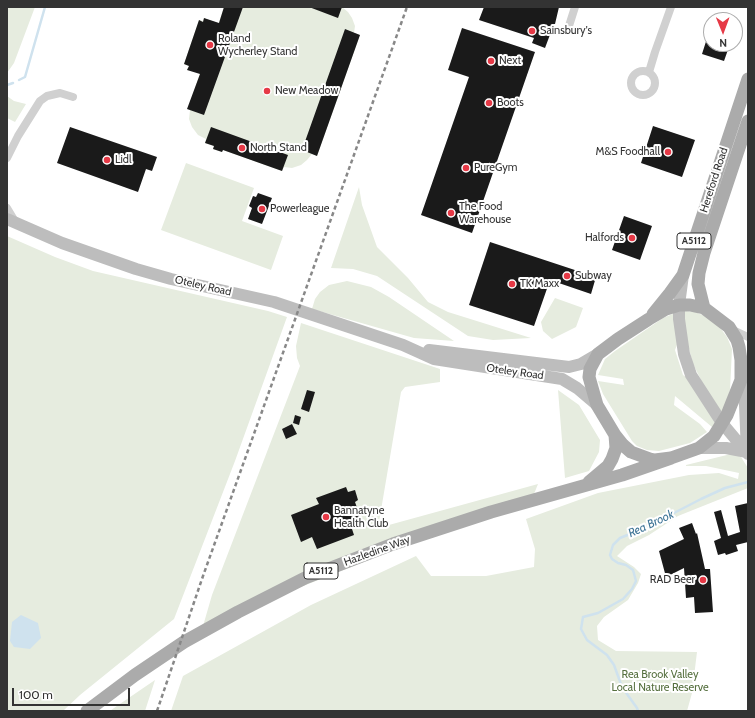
<!DOCTYPE html>
<html>
<head>
<meta charset="utf-8">
<style>
	body { margin:0 }
	#map { position:relative; width:755px; height:718px; overflow:hidden; background:#fff; font-family:Cabin,sans-serif }
	canvas { display:block }
	.frame { position:absolute; inset:0; border:8px solid #333; pointer-events:none }
	.north { position:absolute; left:703px; top:12px; width:40px; height:40px; box-sizing:border-box; background:#fff; border:1px solid #adadad; border-radius:50%; rotate:179deg; font-size:11px; font-weight:700; line-height:16px; text-align:center; color:#333 }
	.north::after { content:''; display:block; margin:auto; width:14px; height:18px; background:#e63946; clip-path:polygon(50% 0,100% 100%,50% 72%,0 100%) }
	.scale { position:absolute; left:12px; top:688px; width:118px; height:18px; box-sizing:border-box; border:2px solid #333; border-top:0; padding-left:5px; font-size:12px; line-height:14px; white-space:nowrap; color:#333; -webkit-text-stroke:3px #fff; paint-order:stroke }
</style>
</head>
<body>
<div id="map">
<canvas width="755" height="718"></canvas>
<div class="frame"></div>
<div class="north">N</div>
<div class="scale">100 m</div>
</div>
<script>
const ctx = document.querySelector('canvas').getContext('2d');
ctx.lineJoin = 'round';
function fillPath(path, color) { ctx.fillStyle = color; ctx.fill(path, 'evenodd'); }
const toPath = rows => new Path2D(rows.map(r => 'M' + r).join(''));
function trace(path, color, width, dash) { ctx.strokeStyle = color; ctx.lineWidth = width; ctx.lineCap = dash ? 'butt' : 'round'; ctx.setLineDash(dash || []); ctx.stroke(path); }
function drawText(font, color, halo, rows, align = 'center') {
  ctx.font = font + ' Cabin,sans-serif'; ctx.lineWidth = 4; ctx.setLineDash([]); ctx.textBaseline = 'middle'; ctx.strokeStyle = halo; ctx.fillStyle = color; for (const [text, x, y, turn = 0] of rows) {
    ctx.save(); ctx.translate(x, y); ctx.rotate((+turn || 0) * Math.PI / 180); ctx.textAlign = isNaN(turn) ? turn : align; if (halo) ctx.strokeText(text, 0, 0); ctx.fillText(text, 0, 0); ctx.restore();
  }
}
const green = toPath([
	[7,7,35,7,14,63,7,73],
	[224,7,342,7,348,12,352,18,355,26,354,33,360,35,317,156,312,154,307,160,301,165,292,168,284,167,282,171,223,150,222,152,213,149,214,146,205,143,206,139,198,135,192,127,189,119,190,110,188,109,201,70,187,70,189,66,184,64,199,20,203,21,204,18,218,25],
	[7,96,14,101,26,104,15,122,7,118],
	[186,163,254,188,242,221,283,236,271,270,161,230],
	[359,187,362,205,377,247,408,278,428,302,448,312,531,338,493,340,468,336,377,276,353,269,331,268],
	[7,236,55,257,93,271,268,311,287,317,235,461,174,619,80,695,63,711,7,711],
	[347,281,371,287,389,297,454,341,414,338,312,309,315,299,320,292,329,285],
	[555,298,583,308,576,327,552,339,543,331,541,322],
	[684,311,695,312,705,316,718,325,727,337,732,349,730,390,722,415,704,386,693,364,686,337],
	[675,313,678,342,675,350,683,375,691,380,718,420,712,427,675,396,674,405,700,424,707,432,690,443,659,451,647,450,637,446,632,441,603,394,598,381,624,385,623,379,598,375,605,359,615,351,663,318],
	[301,323,440,369,440,382,405,387,401,392,378,528,538,484,534,494,203,626,212,595,300,366,297,358,296,346],
	[558,390,579,405,600,440,599,452,589,471,565,478],
	[731,454,736,455,741,457,748,468,748,488,678,516,649,535,627,546,617,556,634,567,641,574,638,583,628,600,604,617,597,626,598,640,616,651,697,652,692,693,687,711,171,711,183,676,311,605,416,556,431,576,486,576,534,567,535,549,526,519,598,493,689,475,719,473,738,479,739,473,706,466,686,466,686,465],
	[155,680,145,711,110,711,114,708]
]);
const water = toPath([
	[21,615,38,623,41,638,30,649,14,647,10,641,12,622]
]);
const stream = toPath([
	[19,80,25,77,45,7],
	[7,85,13,83],
	[638,711,637,708,622,687,614,665,607,655,587,640,581,629,583,617,598,613,623,599,632,589,636,581,633,570,626,565,618,563,612,559,610,555,613,545,620,538,645,528,701,499,725,488,748,482]
]);
const building = toPath([
	[224,7,243,7,204,115,187,109,200,74,187,70,189,66,184,64,199,20,203,22,204,18,219,23],
	[309,7,342,7,338,18],
	[484,7,559,7,555,24,554,24,545,48,532,43,534,38,479,20],
	[462,28,535,52,472,233,421,215,469,77,448,70],
	[345,29,360,35,317,156,302,150],
	[710,29,711,29,711,44,730,44,724,61,702,54],
	[653,126,695,140,682,177,641,163],
	[70,127,157,157,152,171,146,169,138,192,57,163],
	[211,127,288,155,282,171,223,150,222,152,213,149,214,146,205,143],
	[258,193,272,198,262,224,248,219,252,208,249,206,253,196,256,197],
	[624,216,652,226,640,260,612,250],
	[490,242,596,277,591,294,550,280,534,326,469,305],
	[307,390,315,392,309,412,301,409],
	[295,415,301,417,299,425,293,423],
	[292,424,297,434,286,439,282,429],
	[346,487,348,492,355,490,358,500,355,502,361,519,350,523,354,535,317,549,312,537,301,542,291,515,319,504,316,498],
	[748,503,748,542,736,545,738,551,726,555,725,553,718,555,714,541,721,538,714,512,721,510,728,536,740,532,735,506],
	[692,523,696,534,697,533,705,569,710,569,713,612,695,613,694,597,686,598,684,568,666,577,659,551,684,539,679,528]
]);
const street = toPath([
	[568,29,575,7],
	'631 83a12 12 0 1 1 24 0a12 12 0 1 1-24 0Z',
	[649,72,655,52,671,7],
	[7,158,18,136,40,101,47,96,60,93,73,97],
	[7,208,16,223],
	[731,329,748,337]
]);
const secondary = toPath([
	[7,219,62,243,136,269,171,279,274,302,403,345,434,359,562,379,577,388,597,405],
	[683,275,679,305,679,319,684,354,691,375,722,423,748,454],
	[429,350,569,367,581,364,598,354],
	[741,380,745,405,747,452],
	[699,448,726,448,747,452]
]);
const primary = toPath([
	[679,305,690,305,704,308,729,327,737,340,739,347,741,360,741,380,727,415,714,436,699,448,671,458,655,460,650,459,631,452,623,445,615,435,597,405,589,377,590,369,598,354,618,339,649,319,666,309,679,305],
	[704,308,698,284,699,273,704,253,748,121],
	[653,314,670,293,683,275,748,79],
	[589,482,608,466,612,459,616,448,615,435],
	[87,711,135,675,184,642,238,612,305,578,393,544,491,512,622,475,671,458]
]);
const rail = toPath([
	[157,711,203,576,407,7]
]);
const markers = [
	[532,31,4,"#e63946"],
	[210,45,4,"#e63946"],
	[491,61,4,"#e63946"],
	[267,91,4,"#e63946"],
	[489,103,4,"#e63946"],
	[242,148,4,"#e63946"],
	[668,152,4,"#e63946"],
	[107,160,4,"#e63946"],
	[466,168,4,"#e63946"],
	[262,209,4,"#e63946"],
	[451,213,4,"#e63946"],
	[632,238,4,"#e63946"],
	[567,276,4,"#e63946"],
	[512,284,4,"#e63946"],
	[326,517,4,"#e63946"],
	[703,580,4,"#e63946"]
];
const shields = [
	[694,241,34],
	[321,571,34]
];
const shieldNames = [
	["A5112",694,241],
	["A5112",321,571]
];
const poiNames = [
	["Sainsbury's",540,31],
	["Roland",218,39],
	["Wycherley Stand",218,52],
	["Next",499,61],
	["New Meadow",275,91],
	["Boots",497,103],
	["North Stand",250,148],
	["M&S Foodhall",660,152,"right"],
	["Lidl",115,160],
	["PureGym",474,168],
	["The Food",459,207],
	["Warehouse",459,220],
	["Powerleague",270,209],
	["Halfords",624,238,"right"],
	["Subway",575,276],
	["TK Maxx",520,284],
	["Bannatyne",334,511],
	["Health Club",334,524],
	["RAD Beer",695,580,"right"]
];
const streetNames = [
	["Hereford Road",714,180,-72],
	["Oteley Road",203,286,13],
	["Oteley Road",515,372,8],
	["Hazledine Way",377,551,-20]
];
const parkNames = [
	["Rea Brook Valley",660,675],
	["Local Nature Reserve",660,688]
];
const waterNames = [
	["Rea Brook",651,524,-25]
];
fillPath(green, '#e6ecdf');
fillPath(water, '#cfe2ee');
trace(stream, '#cfe2ee', 2.5);
fillPath(building, '#1a1a1a');
trace(street, '#d0d0d0', 8);
trace(secondary, '#bdbdbd', 12);
trace(primary, '#ababab', 13);
trace(rail, '#888', 2.5, [4, 3]);
for (const [x, y, r, color] of markers) { const dot = new Path2D(); dot.arc(x, y, r, 0, 2 * Math.PI); ctx.fillStyle = color; ctx.fill(dot); trace(dot, '#fff', 1.5); }
for (const [x, y, w] of shields) { const box = new Path2D(); box.roundRect(x - w / 2, y - 8, w, 16, 3); ctx.fillStyle = '#fff'; ctx.fill(box); trace(box, '#333', 1); }
drawText('bold 10px', '#333', null, shieldNames);
drawText('11px', '#333', '#fff', poiNames, 'left');
drawText('11px', '#333', '#fff', streetNames);
drawText('11px', '#56703f', '#fff', parkNames);
drawText('italic 12px', '#3f7597', '#fff', waterNames);
</script>
</body>
</html>
